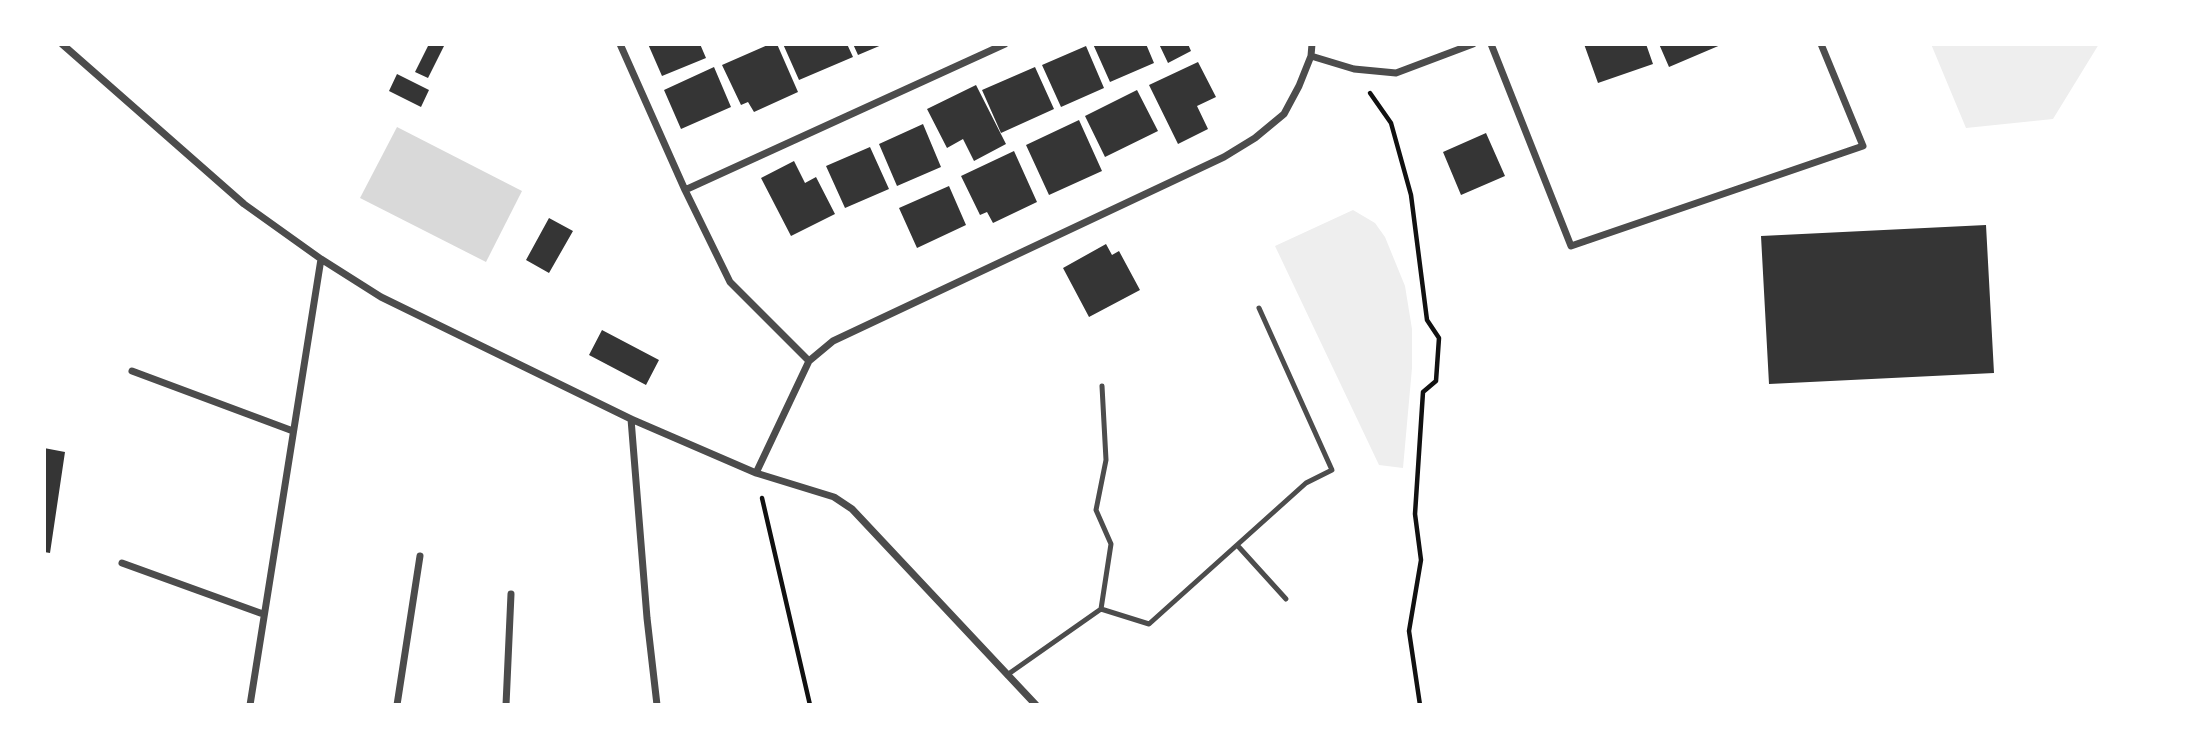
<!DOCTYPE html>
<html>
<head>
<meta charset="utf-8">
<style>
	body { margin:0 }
	#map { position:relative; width:2186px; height:749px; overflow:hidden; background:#fff; font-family:"Archivo Narrow",sans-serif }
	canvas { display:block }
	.frame { position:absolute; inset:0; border:46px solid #fff; pointer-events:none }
</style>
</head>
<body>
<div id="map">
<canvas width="2186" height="749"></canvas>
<div class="frame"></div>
</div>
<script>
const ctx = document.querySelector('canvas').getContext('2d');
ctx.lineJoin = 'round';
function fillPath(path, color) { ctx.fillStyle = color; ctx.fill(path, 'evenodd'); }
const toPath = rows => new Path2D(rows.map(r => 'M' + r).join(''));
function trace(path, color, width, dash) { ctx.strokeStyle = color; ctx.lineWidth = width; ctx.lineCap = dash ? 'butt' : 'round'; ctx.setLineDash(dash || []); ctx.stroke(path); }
const green = toPath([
	[1931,44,2099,44,2053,119,1966,128],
	[1353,210,1375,223,1385,237,1405,286,1412,329,1412,368,1403,468,1379,465,1275,246]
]);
const water = toPath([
	[397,127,522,191,486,262,360,198]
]);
const building = toPath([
	[429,44,445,44,428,78,415,72],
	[648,44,700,44,706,58,662,76],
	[770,44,777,44,798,92,754,112,748,102,741,105,722,65],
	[783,44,847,44,853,57,799,80],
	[853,44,884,44,858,55],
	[1093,44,1146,44,1154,63,1110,82],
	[1159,44,1188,44,1191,51,1168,63],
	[1584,44,1646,44,1653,64,1598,83],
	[1659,44,1723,44,1669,67],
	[1086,46,1104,88,1061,107,1042,65],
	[1198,62,1216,97,1197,106,1208,129,1178,144,1149,85],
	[714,67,731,107,681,129,664,90],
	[1035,67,1054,109,1001,133,982,90],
	[397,74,429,90,421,107,389,91],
	[976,85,1006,144,974,161,963,139,947,148,927,109],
	[1137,90,1158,131,1105,157,1085,116],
	[1079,120,1102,171,1049,195,1026,145],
	[923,124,941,167,897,186,879,144],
	[1486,133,1505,176,1461,195,1443,152],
	[870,147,889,189,845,208,826,166],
	[1014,151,1037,202,993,223,987,212,980,215,961,176],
	[794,161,805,183,816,177,835,214,791,236,761,178],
	[949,186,966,225,917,248,899,208],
	[549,218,573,231,549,273,526,260],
	[1986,225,1994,373,1769,384,1761,236],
	[1106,244,1112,255,1119,251,1140,290,1089,317,1063,268],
	[602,330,659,360,646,385,589,355],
	[44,448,65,452,50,553,44,552]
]);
const path = toPath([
	[1370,93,1391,123,1411,195,1427,320,1439,338,1436,381,1423,392,1415,514,1421,560,1409,631,1420,705],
	[762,498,810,705]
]);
const service = toPath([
	[1237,545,1286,599],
	[1101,609,1149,624,1306,483,1332,470,1259,308],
	[1007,675,1101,609,1111,544,1096,510,1106,460,1102,386]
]);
const minor = toPath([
	[62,44,244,204,321,259,381,297,631,419,756,473,834,497,852,509,1036,705],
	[620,44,685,190,730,282,809,361],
	[1491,44,1571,246,1863,146,1821,44],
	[1311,56,1354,69,1396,73,1473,44],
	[685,190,1005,44],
	[132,371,293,431],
	[631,419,647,618,657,705],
	[756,473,809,361,833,341,1224,157,1255,138,1284,114,1299,86,1311,56,1312,44],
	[122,563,263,614],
	[250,705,321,259],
	[397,705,420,556],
	[506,705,511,594]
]);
fillPath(green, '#eee');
fillPath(water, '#d9d9d9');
fillPath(building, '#353535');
trace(path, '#111', 4.5);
trace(service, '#4c4c4c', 5);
trace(minor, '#4c4c4c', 7);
</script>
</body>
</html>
